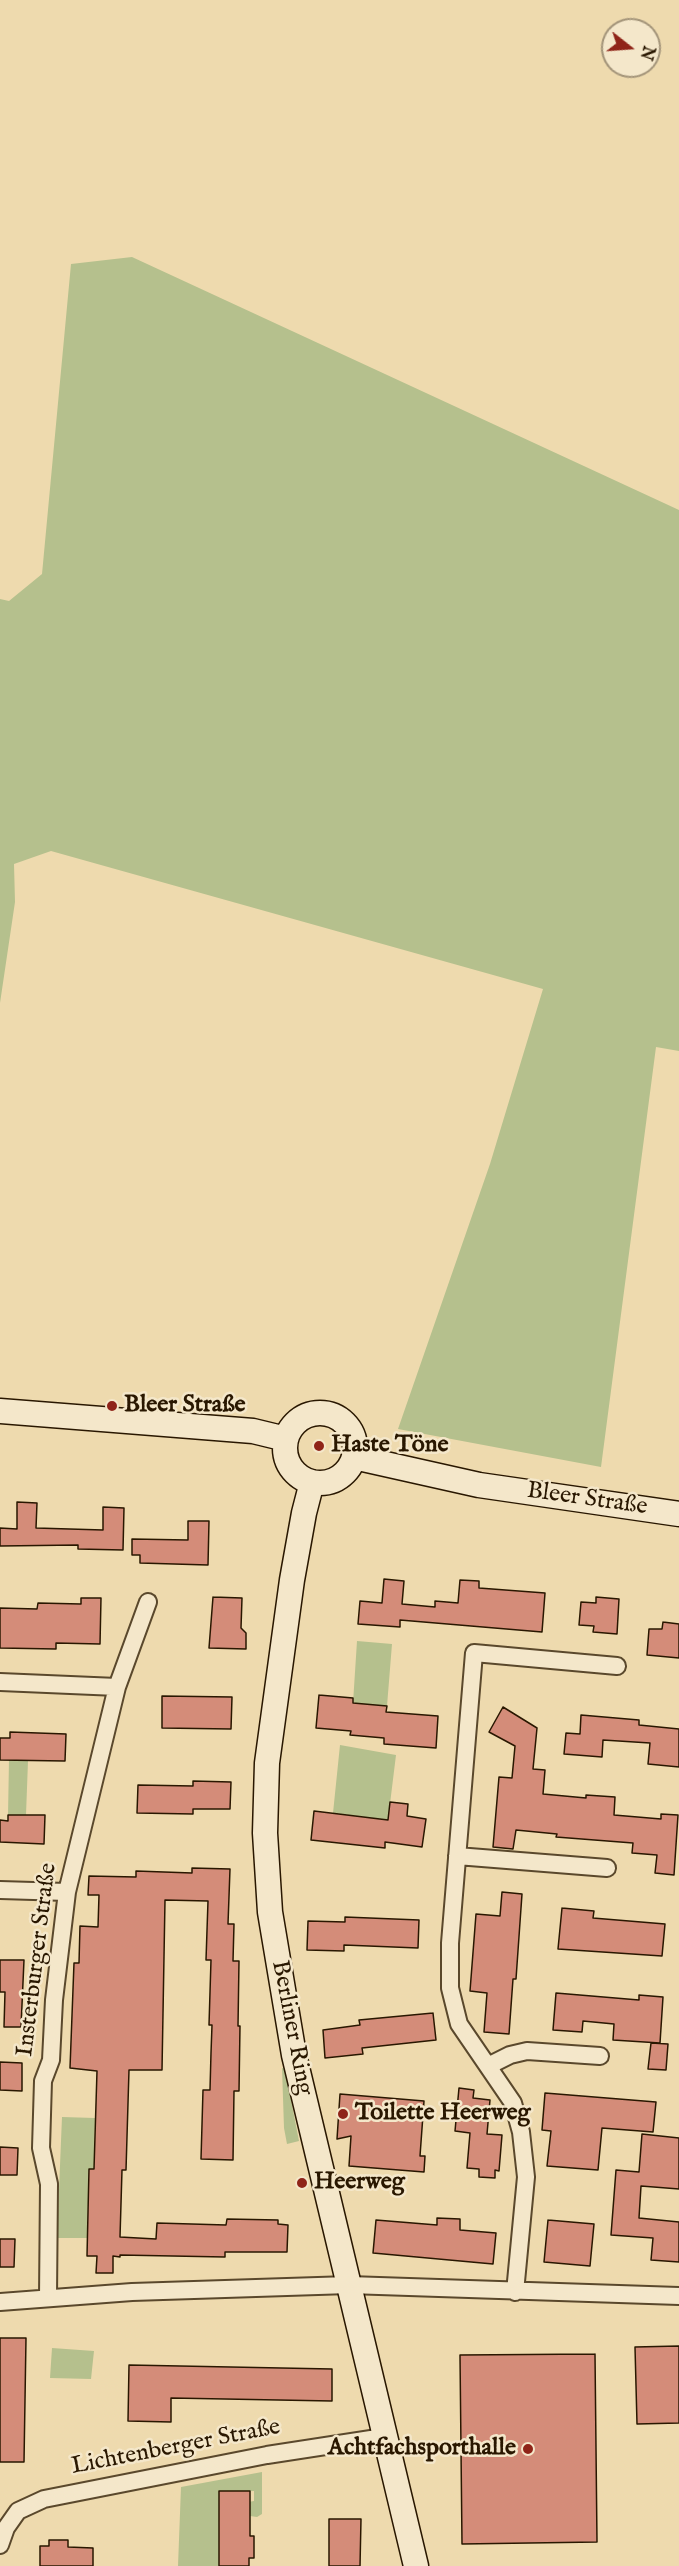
<!DOCTYPE html>
<html>
<head>
<meta charset="utf-8">
<style>
	body { margin:0 }
	#map { position:relative; width:679px; height:2566px; overflow:hidden; background:#eedaae; font-family:"IM FELL English",serif }
	canvas { display:block }
	.north { position:absolute; left:601px; top:18px; width:60px; height:60px; box-sizing:border-box; background:#f4e7ca; border:2px solid #a39479; border-radius:50%; rotate:107deg; font-size:16px; font-weight:700; line-height:24px; text-align:center; color:#291700 }
	.north::after { content:''; display:block; margin:auto; width:21px; height:27px; background:#8f2418; clip-path:polygon(50% 0,100% 100%,50% 72%,0 100%) }
</style>
</head>
<body>
<div id="map">
<canvas width="679" height="2566"></canvas>
<div class="north">N</div>
</div>
<script>
const ctx = document.querySelector('canvas').getContext('2d');
ctx.lineJoin = 'round';
function fillPath(path, color) { ctx.fillStyle = color; ctx.fill(path, 'evenodd'); }
const toPath = rows => new Path2D(rows.map(r => 'M' + r).join(''));
function trace(path, color, width, dash) { ctx.strokeStyle = color; ctx.lineWidth = width; ctx.lineCap = dash ? 'butt' : 'round'; ctx.setLineDash(dash || []); ctx.stroke(path); }
function drawText(font, color, halo, rows, align = 'center') {
  ctx.font = font + ' "IM FELL English",serif'; ctx.lineWidth = 5; ctx.setLineDash([]); ctx.textBaseline = 'middle'; ctx.strokeStyle = halo; ctx.fillStyle = color; for (const [text, x, y, turn = 0] of rows) {
    ctx.save(); ctx.translate(x, y); ctx.rotate((+turn || 0) * Math.PI / 180); ctx.textAlign = isNaN(turn) ? turn : align; if (halo) ctx.strokeText(text, 0, 0); ctx.fillText(text, 0, 0); ctx.restore();
  }
}
const green = toPath([
	[132,257,679,510,679,1051,656,1047,601,1467,398,1429,490,1164,543,989,51,851,14,864,15,902,0,1003,0,599,9,601,42,574,71,264],
	[357,1641,392,1644,387,1706,353,1703],
	[340,1745,396,1755,388,1820,333,1813],
	[9,1760,28,1761,26,1815,8,1815],
	[282,2068,285,2069,299,2141,287,2144,284,2128],
	[62,2117,95,2118,94,2169,89,2170,87,2238,57,2238],
	[52,2348,94,2351,91,2379,50,2378],
	[262,2472,262,2514,257,2517,250,2516,248,2502,254,2501,254,2491,219,2492,219,2566,178,2566,181,2487]
]);
const building = toPath([
	[17,1502,37,1503,36,1528,103,1530,103,1507,124,1508,123,1550,78,1549,78,1545,0,1546,0,1528,17,1529,17,1502],
	[188,1521,209,1521,208,1565,140,1563,140,1555,132,1555,132,1539,188,1540,188,1521],
	[384,1579,404,1581,402,1604,435,1607,435,1601,458,1603,460,1580,479,1581,479,1588,545,1593,542,1632,400,1620,400,1627,358,1624,360,1601,382,1603,384,1579],
	[213,1597,242,1598,241,1628,246,1633,246,1649,209,1648,213,1597],
	[596,1597,619,1599,617,1634,593,1632,594,1626,579,1625,581,1602,596,1603,596,1597],
	[81,1598,101,1598,100,1644,56,1643,56,1649,0,1648,0,1608,37,1609,38,1603,81,1604,81,1598],
	[663,1622,679,1624,679,1658,647,1655,649,1629,662,1629,663,1622],
	[319,1695,353,1698,353,1703,387,1706,386,1712,438,1716,436,1748,384,1744,384,1738,350,1735,351,1731,316,1728,319,1695],
	[162,1696,232,1697,231,1729,162,1728,162,1696],
	[503,1707,537,1728,533,1769,545,1770,543,1794,586,1798,586,1795,615,1797,614,1815,661,1819,661,1814,678,1815,674,1875,655,1873,657,1855,632,1853,633,1843,556,1837,557,1834,516,1830,513,1849,493,1847,499,1777,512,1778,515,1746,489,1732,503,1707],
	[581,1715,639,1720,639,1725,679,1729,679,1767,648,1764,650,1743,603,1740,602,1757,564,1754,566,1733,580,1734,581,1715],
	[10,1732,66,1734,65,1761,0,1760,0,1738,10,1738,10,1732],
	[193,1781,231,1782,230,1809,193,1809,193,1814,137,1813,138,1785,193,1786,193,1781],
	[390,1802,408,1804,407,1816,426,1819,422,1847,385,1842,385,1848,311,1840,314,1811,388,1820,390,1802],
	[8,1815,45,1815,44,1844,0,1842,0,1820,8,1821,8,1815],
	[192,1868,230,1869,228,1924,234,1924,233,1961,239,1961,238,2026,240,2026,239,2091,234,2091,233,2160,201,2159,203,2090,210,2090,211,2053,212,2025,209,2025,211,1960,206,1960,208,1901,165,1900,162,2070,129,2070,126,2170,122,2170,120,2237,156,2239,157,2223,226,2225,227,2219,278,2220,278,2224,288,2225,287,2252,225,2252,225,2257,120,2255,120,2257,113,2256,113,2273,96,2273,97,2256,87,2256,89,2169,94,2169,97,2071,70,2068,74,1963,79,1963,80,1926,98,1927,99,1895,88,1895,89,1876,136,1877,136,1871,192,1873,192,1868],
	[502,1892,522,1894,516,1979,513,1979,509,2034,484,2032,487,1993,470,1991,476,1914,500,1916,502,1892],
	[562,1908,594,1911,593,1918,665,1924,662,1956,558,1949,562,1908],
	[345,1917,419,1920,418,1948,344,1945,344,1951,307,1950,308,1921,345,1922,345,1917],
	[0,1960,24,1960,21,2027,4,2027,5,1992,0,1992,0,1960],
	[556,1993,639,2000,639,1995,663,1997,660,2043,613,2040,614,2024,583,2021,582,2032,553,2030,556,1993],
	[433,2013,436,2040,362,2048,363,2054,325,2058,323,2030,360,2025,359,2020,433,2013],
	[651,2043,668,2044,666,2070,648,2069,651,2043],
	[0,2062,22,2063,22,2091,0,2090,0,2062],
	[459,2088,474,2090,473,2098,490,2100,487,2134,502,2135,499,2171,495,2170,495,2178,479,2177,479,2169,467,2168,470,2133,455,2131,459,2088],
	[545,2093,656,2102,653,2132,602,2128,598,2170,547,2166,551,2131,542,2130,545,2093],
	[340,2094,424,2101,420,2156,425,2156,424,2172,349,2166,351,2136,337,2139,340,2094],
	[642,2134,679,2138,679,2189,641,2186,639,2218,679,2222,679,2262,651,2260,653,2238,611,2235,616,2170,639,2172,642,2134],
	[0,2147,18,2148,17,2175,0,2175,0,2147],
	[437,2218,460,2219,460,2230,496,2233,493,2264,373,2253,376,2220,437,2225,437,2218],
	[548,2220,594,2224,590,2266,544,2262,548,2220],
	[0,2239,15,2239,14,2267,0,2267,0,2239],
	[0,2338,26,2338,24,2462,0,2462,0,2338],
	[679,2346,679,2423,637,2424,635,2347,679,2346],
	[595,2354,597,2542,462,2544,460,2355,595,2354],
	[129,2365,332,2369,332,2401,171,2398,171,2422,128,2421,129,2365],
	[219,2491,250,2491,250,2536,254,2536,254,2558,249,2558,249,2566,219,2566,219,2491],
	[329,2519,361,2519,360,2566,329,2566,329,2519],
	[49,2540,68,2540,68,2547,93,2548,93,2566,40,2566,40,2546,49,2546,49,2540]
]);
const street = toPath([
	[0,1682,117,1687],
	[457,1856,607,1868],
	[0,1890,67,1892],
	[488,2066,510,2055,527,2051,600,2056],
	[515,2292,526,2177,521,2132,513,2103,459,2024,450,1988,450,1943,474,1653,617,1666],
	[48,2297,49,2184,41,2148,43,2081,51,2060,54,2000,67,1892,117,1687,148,1602],
	[0,2302,132,2292,349,2285,679,2296],
	[0,2545,6,2528,18,2511,44,2499,267,2455,384,2437]
]);
const secondary = toPath([
	[0,1411,253,1431,286,1439],
	'285 1448a35 35 0 1 1 70 0a35 35 0 1 1-70 0Z',
	[354,1457,479,1485,679,1514],
	[312,1482,304,1513,292,1580,267,1763,265,1833,270,1912,294,2055,416,2566]
]);
const markers = [
	[112,1406,6,"#8f2418"],
	[319,1446,6,"#8f2418"],
	[343,2114,6,"#8f2418"],
	[302,2183,6,"#8f2418"],
	[528,2449,6,"#8f2418"]
];
const poiNames = [
	["Bleer Straße",124,1406],
	["Haste Töne",331,1446],
	["Toilette Heerweg",355,2114],
	["Heerweg",314,2183],
	["Achtfachsporthalle",516,2449,"right"]
];
const streetNames = [
	["Bleer Straße",587,1500,8],
	["Insterburger Straße",38,1960,-83],
	["Berliner Ring",291,2028,79],
	["Lichtenberger Straße",176,2448,-11]
];
fillPath(green, '#b5c08d');
fillPath(building, '#d48c79');
trace(building, '#291700', 1.5);
trace(street, '#5a482c', 20);
trace(secondary, '#291700', 27);
trace(street, '#f4e7ca', 16);
trace(secondary, '#f4e7ca', 24);
for (const [x, y, r, color] of markers) { const dot = new Path2D(); dot.arc(x, y, r, 0, 2 * Math.PI); ctx.fillStyle = color; ctx.fill(dot); trace(dot, '#f4e7ca', 2); }
drawText('bold 24px', '#291700', '#f4e7ca', poiNames, 'left');
drawText('24px', '#291700', '#f4e7ca', streetNames);
</script>
</body>
</html>
